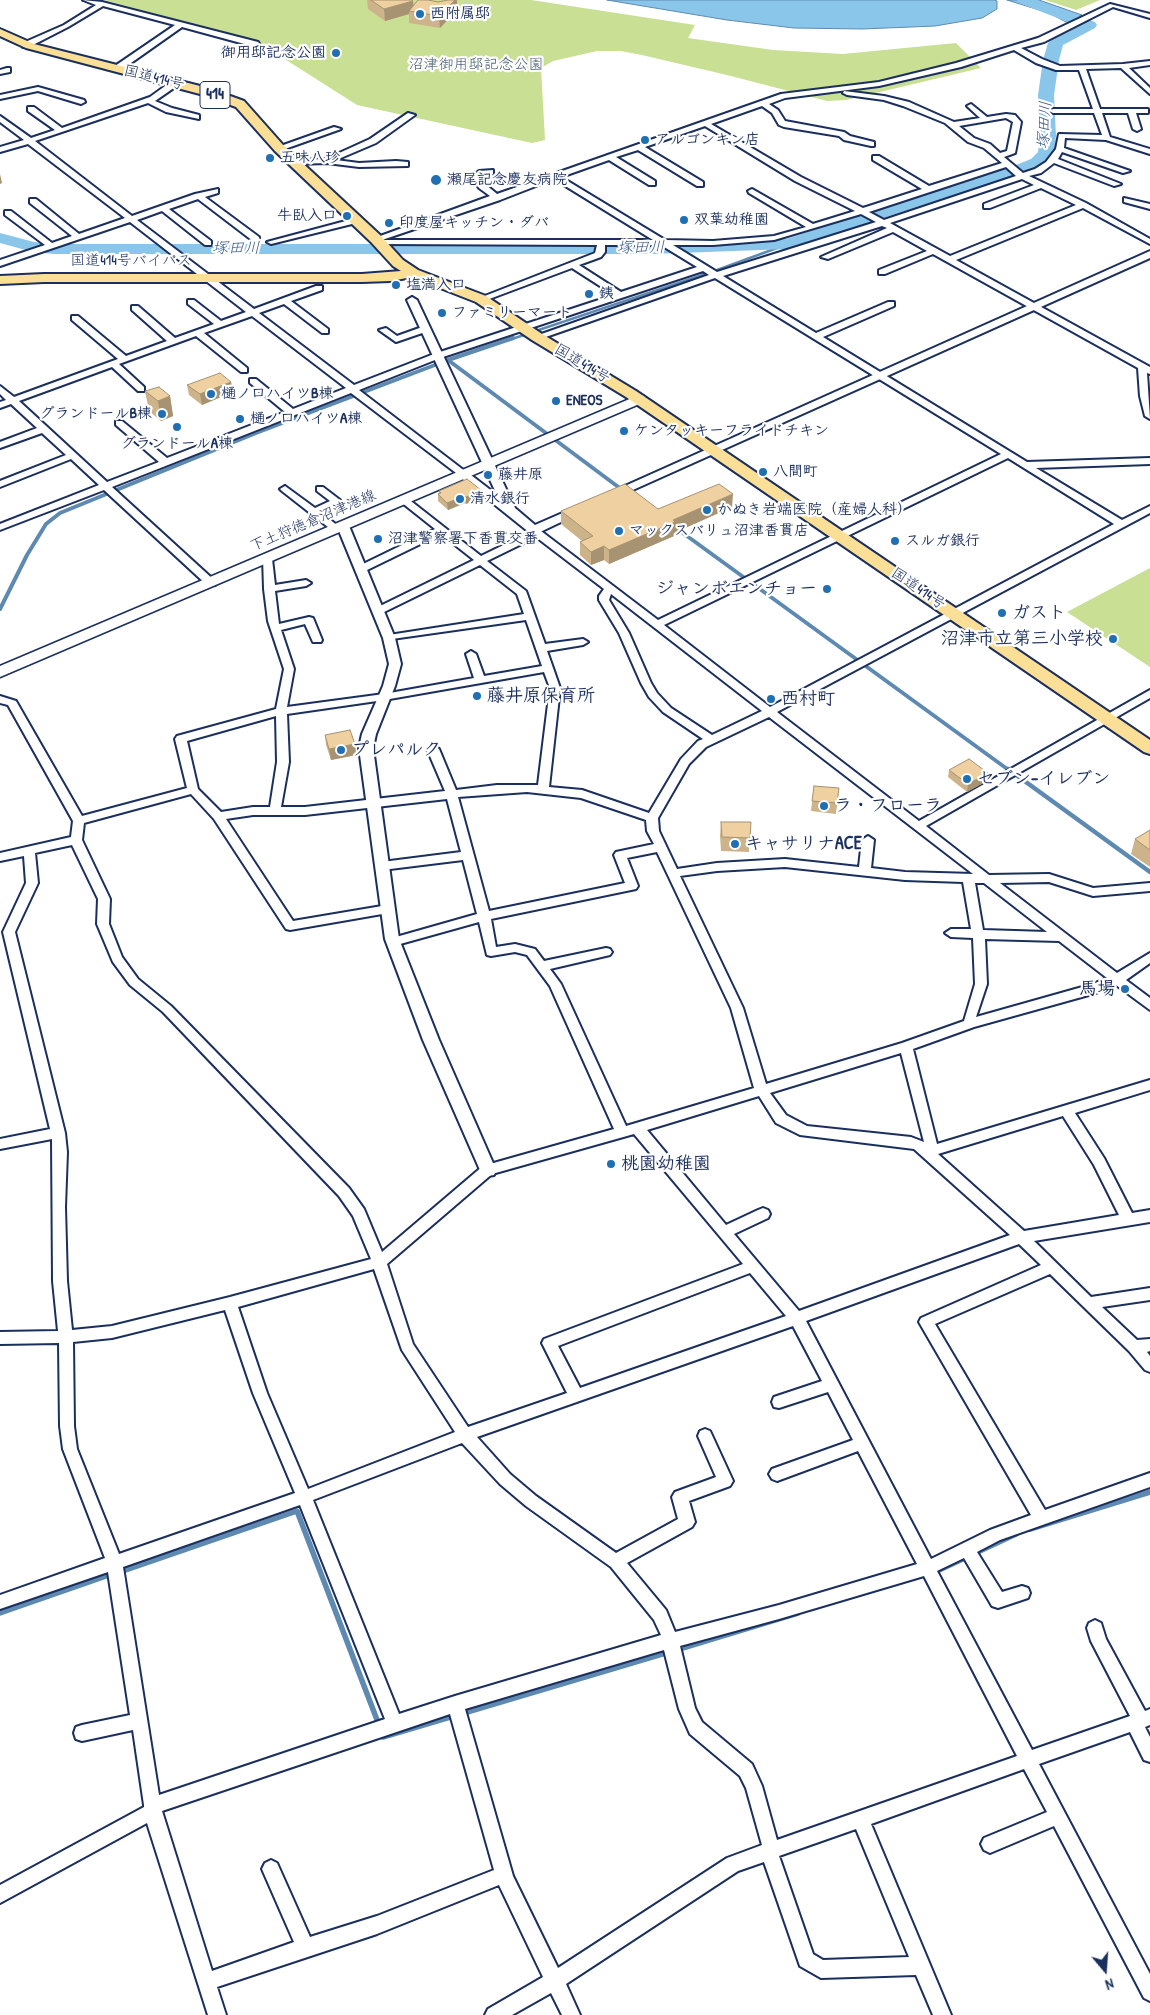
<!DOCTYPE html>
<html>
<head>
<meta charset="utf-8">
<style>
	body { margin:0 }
	#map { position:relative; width:1150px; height:2015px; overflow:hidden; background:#fff; font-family:"Patrick Hand",sans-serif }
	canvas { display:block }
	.north { position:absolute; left:1080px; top:1945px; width:50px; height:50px; -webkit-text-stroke:4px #fff; paint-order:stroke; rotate:162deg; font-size:14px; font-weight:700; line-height:20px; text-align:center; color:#1b2f5e }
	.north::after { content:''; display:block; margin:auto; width:18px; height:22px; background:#1b2f5e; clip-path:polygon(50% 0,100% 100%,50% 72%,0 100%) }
</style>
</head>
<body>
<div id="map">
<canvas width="1150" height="2015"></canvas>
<div class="north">N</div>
</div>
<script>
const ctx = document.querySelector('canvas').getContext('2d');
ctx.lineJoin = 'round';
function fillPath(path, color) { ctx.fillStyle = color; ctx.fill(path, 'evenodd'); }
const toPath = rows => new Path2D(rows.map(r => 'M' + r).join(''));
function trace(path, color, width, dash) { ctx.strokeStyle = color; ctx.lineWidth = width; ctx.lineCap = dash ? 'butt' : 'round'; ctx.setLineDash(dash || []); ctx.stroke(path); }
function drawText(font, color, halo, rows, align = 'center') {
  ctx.font = font + ' "Patrick Hand","Klee One",sans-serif'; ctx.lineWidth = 4.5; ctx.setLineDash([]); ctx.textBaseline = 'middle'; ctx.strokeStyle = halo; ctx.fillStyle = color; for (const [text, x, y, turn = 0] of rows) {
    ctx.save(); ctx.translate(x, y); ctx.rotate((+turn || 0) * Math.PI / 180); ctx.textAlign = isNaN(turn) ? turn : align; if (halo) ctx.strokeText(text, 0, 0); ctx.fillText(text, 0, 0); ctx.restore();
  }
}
const green = toPath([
	[104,0,531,0,695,25,688,38,773,50,843,54,956,43,981,68,846,100,827,101,731,76,642,55,621,51,597,51,553,61,541,68,545,140,532,143,357,105,258,42],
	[1045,0,1100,0,1076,10],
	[1150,568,1150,667,1067,612]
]);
const water = toPath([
	[607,0,994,0,997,1,997,9,982,18,935,26,862,29,794,28,727,20,607,0],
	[1007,0,1039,0,1082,15,1066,22,1049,13,1007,0]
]);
const streamFar3 = toPath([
	[509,340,717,270,788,244]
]);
const streamFar2 = toPath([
	[448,360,621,489],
	[676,528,1010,771],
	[0,609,27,555,46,524,60,513,256,433,448,360,513,338]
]);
const streamFar1 = toPath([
	[1008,769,1150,872]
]);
const stream = toPath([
	[1030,1529,1150,1492],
	[937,1571,1016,1534],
	[120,1572,297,1511,379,1725],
	[0,1613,112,1574],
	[676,1650,798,1613],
	[382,1733,383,1737,669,1652]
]);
const river = toPath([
	[1017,0,1037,0,1095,22,1097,25,1095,28,1063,45,1059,60,1054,95,1056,136,1054,153,1052,156,1043,165,1028,171,788,249,653,254,54,254,33,252,0,243,0,233,34,242,54,244,653,244,786,239,1016,165,1031,159,1038,152,1040,136,1038,95,1043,60,1048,43,1051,40,1078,26,1019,3,1017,0]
]);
const minor = toPath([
	[83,0,102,2,258,42,263,50,257,56,251,56,250,54,255,50,252,46,182,27,121,70,115,70,115,66,175,25,103,6,68,27,29,47,23,47,23,43,64,25,96,5,83,0],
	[1110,4,1150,14,1150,18,1113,7,1044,42,1021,48,1042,59,1060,66,1123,64,1150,61,1150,65,1129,68,1150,88,1150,94,1121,68,1086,69,1100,109,1148,109,1148,113,1136,113,1141,129,1137,131,1133,129,1128,113,1102,113,1110,137,1150,149,1150,154,1106,140,1065,138,1064,148,1130,171,1123,173,1062,152,1058,159,1121,184,1114,186,1054,163,1041,173,1029,176,1086,203,1150,239,1150,244,1083,208,956,260,1150,367,1150,374,1147,373,1150,419,1145,416,1140,396,1138,368,933,254,885,274,879,274,879,270,927,251,893,232,828,259,821,257,887,228,882,226,723,276,816,333,888,302,894,302,894,306,823,337,1027,462,1150,458,1150,464,1036,468,1122,520,1150,506,1150,513,777,712,919,821,1150,690,1150,698,926,826,989,875,1049,874,1093,888,1150,883,1150,891,1093,896,1049,882,1000,883,1117,973,1150,953,1150,963,1126,980,1150,998,1150,1010,1116,985,1096,993,974,1027,913,1049,937,1144,1150,1080,1150,1090,1075,1113,1104,1158,1132,1213,1150,1210,1150,1222,1034,1241,1091,1297,1150,1288,1150,1300,1102,1307,1137,1340,1150,1339,1150,1351,1147,1352,1150,1356,1150,1372,1145,1370,1129,1351,1050,1274,935,1324,1045,1510,1150,1473,1150,1487,1000,1540,977,1552,1002,1592,1022,1586,1028,1588,1030,1593,1028,1598,998,1608,992,1606,964,1558,937,1571,1032,1750,1130,1716,1091,1641,1087,1628,1089,1623,1095,1620,1101,1623,1106,1639,1145,1711,1150,1709,1150,1725,1145,1727,1150,1737,1150,1762,1144,1760,1130,1732,1039,1764,1150,1974,1150,2001,1144,1998,1054,1826,990,1853,984,1850,981,1844,984,1838,1047,1812,1024,1769,871,1824,951,2015,933,2015,916,1975,821,1978,800,1966,764,1862,738,1871,566,1984,580,2015,562,2015,551,1993,512,2015,485,2015,488,2009,543,1977,499,1885,377,1934,217,1987,226,2015,208,2015,147,1823,0,1903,0,1885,144,1807,144,1805,133,1730,82,1741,76,1739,74,1733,76,1727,82,1725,130,1715,108,1572,0,1609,0,1595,105,1558,63,1449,60,1426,59,1343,0,1344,0,1332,58,1331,53,1281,52,1139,0,1149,0,1139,50,1129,3,932,26,883,24,856,0,861,0,853,71,837,73,821,8,705,0,703,0,696,16,701,82,816,187,788,175,739,177,736,276,709,284,669,268,621,264,589,263,557,267,556,272,559,275,585,306,580,311,583,306,586,275,591,279,624,309,617,313,618,322,640,321,642,313,642,305,624,281,630,294,669,287,707,384,694,474,678,466,654,471,651,476,654,484,676,542,666,526,620,385,640,384,638,385,636,389,635,524,614,517,594,480,565,382,613,374,613,373,611,374,609,474,560,441,534,365,571,357,571,357,567,435,529,401,502,401,498,407,498,481,556,530,532,531,528,537,528,658,620,1001,454,715,278,540,339,533,337,709,275,703,271,440,358,359,390,466,472,466,476,460,476,351,393,112,487,215,581,215,585,207,585,104,490,0,530,0,524,99,485,71,459,0,487,0,481,66,455,42,433,0,448,0,442,37,428,11,404,0,408,0,402,6,400,0,394,0,386,14,397,118,359,72,320,72,316,78,316,126,356,167,341,132,310,132,306,138,306,175,338,214,324,188,304,188,300,194,300,221,321,246,312,130,222,0,266,0,260,45,245,5,215,5,211,11,211,52,243,72,236,30,203,30,199,36,199,79,234,125,218,28,144,0,152,0,147,24,140,0,122,0,116,31,138,55,130,28,111,28,107,34,107,62,128,150,97,172,81,178,81,178,85,155,101,172,108,199,115,199,119,166,112,148,103,35,141,132,216,195,194,218,189,218,193,205,197,259,237,259,241,253,241,198,199,169,209,211,241,211,245,205,245,162,211,137,220,254,309,316,286,322,286,322,290,291,301,328,329,328,333,322,333,284,304,259,313,354,385,434,354,614,295,572,268,484,301,477,299,595,253,597,245,379,244,372,239,490,196,479,188,472,177,479,171,493,170,493,174,480,178,485,184,497,194,781,94,879,82,956,63,1038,38,1110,4],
	[1014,50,1036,63,1056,70,1079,70,1093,109,1053,109,1049,111,1053,113,1094,113,1102,135,1059,134,1056,149,1046,162,1035,169,1023,173,1004,157,1015,153,1021,122,1015,115,1006,114,987,117,971,104,967,106,980,118,954,122,909,102,884,96,844,91,843,93,847,95,884,100,903,106,945,123,968,142,984,148,1002,163,929,186,879,156,873,156,873,160,922,189,863,208,801,177,711,124,762,106,772,113,779,125,784,127,839,136,844,140,871,146,874,146,874,142,850,136,844,132,785,121,778,110,769,104,785,98,879,86,961,67,1014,50],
	[1006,118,1013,122,1007,151,1000,153,990,144,974,138,959,126,1006,118],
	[705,126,795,181,855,211,813,224,752,189,748,191,749,193,806,227,774,236,713,241,665,240,561,177,609,160,649,185,655,185,655,181,616,157,638,150,697,186,703,186,703,182,645,147,705,126],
	[1006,167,1016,176,884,220,869,212,1006,167],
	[554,179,653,240,382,240,500,200,554,179],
	[1022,179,1034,185,984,204,984,208,990,208,1041,188,1076,205,950,256,890,223,1022,179],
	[861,214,876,222,717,272,673,245,713,245,774,240,861,214],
	[605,245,661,245,697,267,621,292,579,265,601,257,605,252,605,245],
	[252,316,346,388,293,409,256,379,250,379,250,383,285,412,167,458,122,421,116,421,116,425,159,462,107,482,19,401,112,367,138,391,144,391,144,387,119,364,196,336,241,372,247,372,247,368,204,333,252,316],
	[1008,458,1114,524,770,707,664,625,1008,458],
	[536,537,604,589,599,596,599,600,619,633,641,683,649,697,663,712,703,739,698,741,681,759,649,813,582,790,549,787,560,688,547,651,583,645,588,642,583,639,545,644,526,591,487,561,536,537],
	[611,594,762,711,712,735,671,708,657,693,651,683,629,633,609,600,611,594],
	[544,672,550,688,538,785,497,785,456,790,439,749,433,745,427,749,445,791,305,807,281,807,289,762,287,714,384,700,544,672],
	[276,716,277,762,270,807,253,807,221,812,198,789,187,741,276,716],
	[769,717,973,874,905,872,871,868,874,840,868,836,862,840,859,867,785,859,717,863,677,869,659,831,658,818,689,764,706,747,769,717],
	[527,792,581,798,646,820,647,831,654,844,616,852,614,855,625,883,489,911,458,797,527,792],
	[191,794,214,819,286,929,290,930,388,913,394,909,388,905,293,921,226,819,253,815,305,815,447,799,461,852,382,862,376,866,382,870,463,860,477,914,389,939,387,942,393,946,479,922,487,955,491,956,515,952,527,955,550,986,614,1129,483,1166,382,1252,364,1209,349,1188,171,1006,138,979,122,957,109,924,110,899,82,840,84,823,191,794],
	[72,845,98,899,97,924,113,962,130,985,163,1012,339,1196,353,1216,371,1259,230,1297,112,1326,72,1330,67,1281,65,1207,67,1152,65,1133,15,932,38,883,35,853,72,845],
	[657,852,731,1008,754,1088,626,1126,561,984,550,969,610,955,612,952,610,949,606,948,544,961,535,949,515,944,496,947,491,919,636,889,638,886,627,858,657,852],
	[785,867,905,880,963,882,971,929,951,929,945,933,951,937,973,938,975,984,964,1021,902,1043,766,1084,743,1008,680,876,717,871,785,867],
	[975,883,984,883,1047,932,983,930,975,883],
	[985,939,1059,941,1107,978,1093,984,976,1017,987,984,985,939],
	[901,1053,924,1142,911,1137,807,1126,786,1115,770,1093,901,1053],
	[759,1096,776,1123,800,1135,914,1149,1010,1235,799,1311,734,1234,768,1218,770,1214,768,1210,763,1208,758,1210,726,1225,647,1130,759,1096],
	[1063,1116,1094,1165,1119,1215,1024,1231,938,1154,1063,1116],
	[634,1134,743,1264,544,1339,542,1343,567,1393,468,1427,413,1344,387,1264,492,1174,634,1134],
	[1019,1244,1041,1265,921,1318,919,1322,1031,1515,990,1530,931,1559,806,1321,1019,1244],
	[374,1269,402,1350,455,1432,308,1489,267,1393,238,1307,374,1269],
	[750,1273,786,1316,580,1388,558,1346,750,1273],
	[225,1310,253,1393,295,1493,119,1554,77,1449,74,1426,73,1342,112,1338,225,1310],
	[793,1326,822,1381,774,1397,772,1402,774,1407,779,1408,828,1392,853,1440,772,1469,769,1474,772,1479,777,1481,858,1451,917,1564,779,1605,675,1632,666,1610,627,1563,692,1527,695,1522,689,1501,730,1486,733,1481,710,1431,705,1429,700,1431,698,1436,716,1477,675,1492,672,1497,678,1519,616,1553,536,1496,510,1474,477,1437,793,1326],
	[462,1443,500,1484,526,1506,611,1567,654,1620,661,1635,455,1696,399,1714,313,1500,462,1443],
	[300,1505,385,1719,159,1795,123,1567,300,1505],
	[924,1576,1017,1756,777,1840,762,1786,752,1764,702,1722,695,1708,680,1646,779,1619,924,1576],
	[664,1650,679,1709,690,1734,740,1776,746,1788,762,1845,727,1858,558,1968,513,1876,465,1709,664,1650],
	[450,1714,494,1870,377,1916,310,1937,277,1863,271,1860,265,1863,262,1869,294,1942,212,1971,162,1811,450,1714],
	[856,1829,909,1957,823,1960,813,1954,779,1856,856,1829],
	[7,68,10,68,10,72,0,74,0,70,7,68],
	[38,87,84,100,85,102,81,104,38,91,0,99,0,95,38,87],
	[408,113,415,115,376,143,336,160,359,163,396,161,408,162,408,166,359,167,327,163,295,164,291,162,295,160,326,159,370,139,408,113],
	[334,127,341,129,282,150,275,148,334,127],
	[1124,198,1150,204,1150,209,1124,202,1124,198],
	[357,218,360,218,360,222,271,244,267,242,357,218],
	[425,326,428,327,428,331,396,342,379,330,386,328,397,336,425,326],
	[285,486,315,508,330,501,317,491,317,487,323,487,340,500,340,504,321,512,339,527,339,531,333,531,282,491,280,489,285,486]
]);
const tertiary = toPath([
	[1150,251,1150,258,615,498,607,498,605,496,607,494,1150,251],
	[412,297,417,300,515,508,535,525,574,508,582,508,584,510,582,512,538,533,530,533,459,476,457,474,459,472,467,472,497,495,407,300,412,297],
	[343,522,349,526,395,638,401,664,395,686,376,734,373,748,399,939,439,1040,496,1170,494,1175,488,1176,482,1175,480,1170,423,1040,385,939,359,748,362,734,383,686,389,664,383,638,337,526,343,522]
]);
const secondary = toPath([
	[639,395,644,396,645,399,644,402,0,677,0,666,639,395]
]);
const trunk = toPath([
	[0,29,34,44,208,88,244,101,283,145,381,236,403,260,418,270,486,296,542,334,636,391,1150,740,1150,754,1144,752,626,397,532,340,476,302,412,277,391,281,362,282,44,282,0,284,0,276,44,274,362,274,401,271,393,266,371,242,275,151,236,107,200,94,26,48,0,36,0,29]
]);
const wall = toPath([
	[367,0,412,0,413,6,457,10,440,28,409,23,409,14,385,21,368,9],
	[231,382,233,392,202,405,189,395,187,385],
	[145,391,170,396,173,416,161,421,149,411],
	[481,490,482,497,466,504,465,503,448,510,438,501,438,494,439,493,439,491],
	[732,507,674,533,674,536,609,564,604,560,591,565,580,555,580,542,582,541,561,524,561,511],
	[325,735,355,744,356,755,331,760,326,745],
	[949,770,987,781,967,792,948,777],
	[814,786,839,788,836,814,811,811],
	[721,822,750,838,749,852,721,851,720,836],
	[1150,830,1150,867,1131,854,1135,839]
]);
const shadedWall = toPath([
	[455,0,457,0,457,10,440,28,439,16],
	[413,1,414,12,409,11,409,14,385,21,384,9],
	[0,174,2,183,0,184],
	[231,382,233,392,202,405,200,394],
	[170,396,173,416,161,421,158,401],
	[481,490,482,497,466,504,466,497],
	[733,494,732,507,674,533,674,536,609,564,609,550,673,520],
	[465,496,465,503,448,510,447,503],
	[604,546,604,560,591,565,591,552],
	[355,744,356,755,331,760,329,749],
	[988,773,987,781,967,792,968,784]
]);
const building = toPath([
	[371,0,412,0,413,1,384,9,371,0],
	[418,0,428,0,438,2,448,0,455,0,439,16,409,11,418,0],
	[220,373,231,382,200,394,187,385,220,373],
	[159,387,170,396,158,401,145,391,159,387],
	[467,479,481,490,466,497,465,496,447,503,438,494,441,493,439,491,467,479],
	[625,484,658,509,719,484,733,494,673,520,675,522,609,550,604,546,591,552,580,542,593,536,561,511,625,484],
	[350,730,355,744,329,749,325,735,350,730],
	[969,759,988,773,968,784,949,770,969,759],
	[814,786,839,788,837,803,812,801,814,786],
	[721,822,751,822,750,838,722,837,721,822],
	[1150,830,1150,850,1135,839,1150,830]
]);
const markers = [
	[420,14,5,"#1f6fb2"],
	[336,53,5,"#1f6fb2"],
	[645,140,5,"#1f6fb2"],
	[270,158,5,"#1f6fb2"],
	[436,180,6,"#1f6fb2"],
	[347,216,5,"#1f6fb2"],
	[684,220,5,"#1f6fb2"],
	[389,223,5,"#1f6fb2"],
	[396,285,5,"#1f6fb2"],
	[589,294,5,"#1f6fb2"],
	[442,313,5,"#1f6fb2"],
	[211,394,5,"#1f6fb2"],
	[556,401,5,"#1f6fb2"],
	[162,414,5,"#1f6fb2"],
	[240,419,5,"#1f6fb2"],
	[177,427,5,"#1f6fb2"],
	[624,431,5,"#1f6fb2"],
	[763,472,5,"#1f6fb2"],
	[488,475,5,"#1f6fb2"],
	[460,499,5,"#1f6fb2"],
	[707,510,5,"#1f6fb2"],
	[619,531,5,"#1f6fb2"],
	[378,539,5,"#1f6fb2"],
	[895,541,5,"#1f6fb2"],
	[827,589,5,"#1f6fb2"],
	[1002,613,5,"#1f6fb2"],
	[1113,639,5,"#1f6fb2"],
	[477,696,5,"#1f6fb2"],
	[771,699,5,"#1f6fb2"],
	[341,750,5,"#1f6fb2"],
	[967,779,5,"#1f6fb2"],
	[824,806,5,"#1f6fb2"],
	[735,844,5,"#1f6fb2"],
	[1125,989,5,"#1f6fb2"],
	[611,1164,5,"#1f6fb2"]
];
const farPoinames = [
	["西附属邸",430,14],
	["御用邸記念公園",326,53,"right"],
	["アルゴンキン店",655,140],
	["五味八珍",280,158],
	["瀬尾記念慶友病院",447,180],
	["牛臥入口",337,216,"right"],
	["双葉幼稚園",694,220],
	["印度屋キッチン・ダバ",399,223],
	["塩満入口",406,285],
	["銕",599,294],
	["ファミリーマート",452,313],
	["樋ノ口ハイツB棟",221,394],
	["ENEOS",566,401],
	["グランドールB棟",152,414,"right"],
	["樋ノ口ハイツA棟",250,419],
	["ケンタッキーフライドチキン",634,431],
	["グランドールA棟",177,444,"center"],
	["八間町",773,472],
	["藤井原",498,475],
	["清水銀行",470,499],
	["かぬき岩端医院（産婦人科）",717,510],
	["マックスバリュ沼津香貫店",629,531],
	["沼津警察署下香貫交番",388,539],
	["スルガ銀行",905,541]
];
const farParknames = [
	["沼津御用邸記念公園",476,65]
];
const farStreetnames = [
	["国道414号",154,78,14],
	["国道414号バイパス",131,261],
	["国道414号",582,364,31],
	["下土狩徳倉沼津港線",313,521,-23],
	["国道414号",918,589,34]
];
const shields = [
	[215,95,30]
];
const shieldNames = [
	["414",215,95]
];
const farWaternames = [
	["塚田川",1045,125,-87],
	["塚田川",641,248,-1],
	["塚田川",236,249]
];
const poiNames = [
	["ジャンボエンチョー",817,589,"right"],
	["ガスト",1012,613],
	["沼津市立第三小学校",1103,639,"right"],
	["藤井原保育所",487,696],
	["西村町",781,699],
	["プレパルク",351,750],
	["セブン-イレブン",977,779],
	["ラ・フローラ",834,806],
	["キャサリナACE",745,844],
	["馬場",1115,989,"right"],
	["桃園幼稚園",621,1164]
];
fillPath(green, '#c8df94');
fillPath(water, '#8ac6ea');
trace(water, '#5e8ab2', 1);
trace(streamFar3, '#5e8ab2', 2.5);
trace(streamFar2, '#5e8ab2', 4);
trace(streamFar1, '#5e8ab2', 4.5);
trace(stream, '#5e8ab2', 5.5);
fillPath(river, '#8ac6ea');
trace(minor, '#1b2f5e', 4);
trace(tertiary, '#1b2f5e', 4);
trace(secondary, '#1b2f5e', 3);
trace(trunk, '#1b2f5e', 4);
fillPath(minor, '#fff');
fillPath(tertiary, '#fff');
fillPath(secondary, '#fff');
fillPath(trunk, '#fbdf96');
fillPath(wall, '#cdb38a');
fillPath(shadedWall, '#a79271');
fillPath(building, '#eed0a1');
trace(building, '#a79271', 1);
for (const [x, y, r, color] of markers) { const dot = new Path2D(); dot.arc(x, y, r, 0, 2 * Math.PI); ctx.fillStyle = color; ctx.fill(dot); trace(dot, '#fff', 2); }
drawText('bold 15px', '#1b2f5e', '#fff', farPoinames, 'left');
drawText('15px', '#465b6c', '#fff', farParknames);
drawText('15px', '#1b2f5e', '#fff', farStreetnames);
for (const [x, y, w] of shields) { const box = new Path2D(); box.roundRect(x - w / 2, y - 13.5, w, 27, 4); ctx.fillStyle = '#fff'; ctx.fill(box); trace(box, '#1b2f5e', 1); }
drawText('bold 16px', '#1b2f5e', null, shieldNames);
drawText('italic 16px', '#3c5c88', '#fff', farWaternames);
drawText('bold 18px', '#1b2f5e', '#fff', poiNames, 'left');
</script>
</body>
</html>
